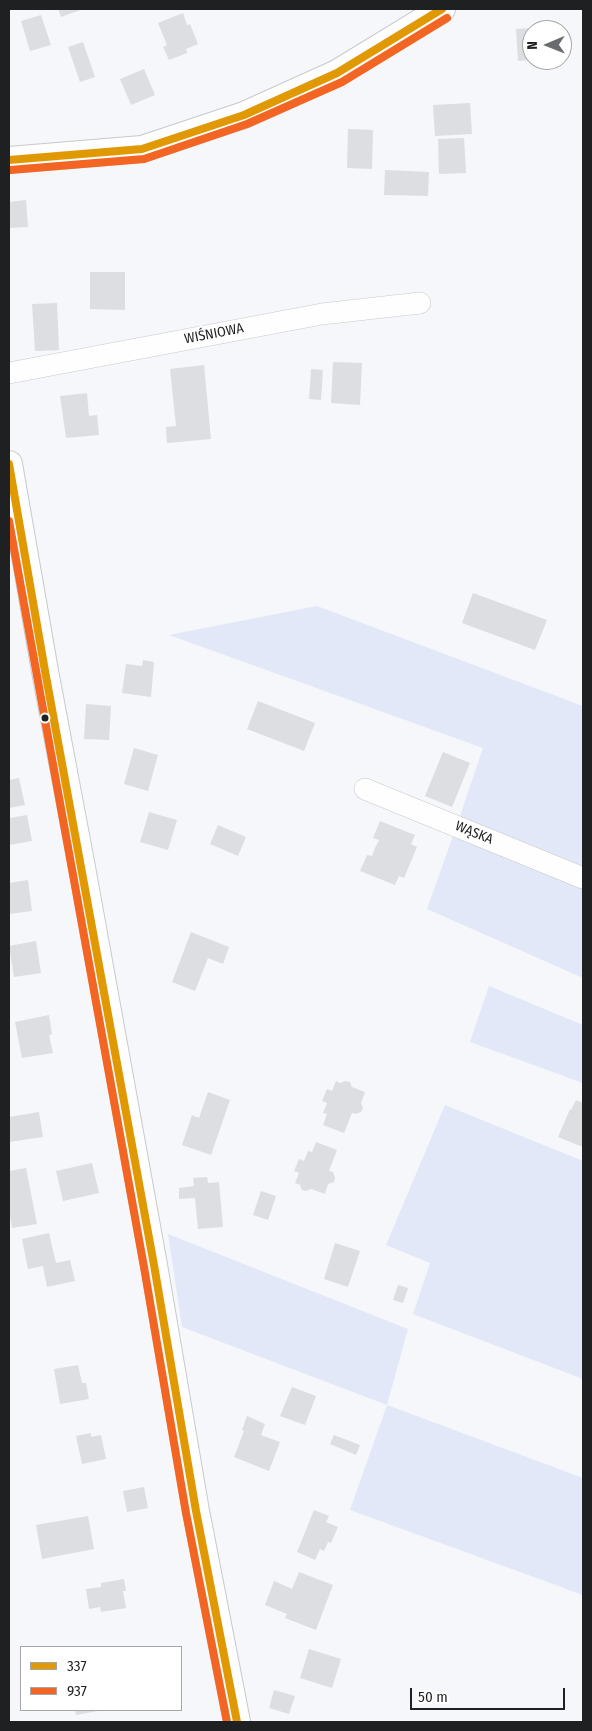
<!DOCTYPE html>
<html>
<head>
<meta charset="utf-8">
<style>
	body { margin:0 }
	#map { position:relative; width:592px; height:1731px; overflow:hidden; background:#f5f7fa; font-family:"Fira Sans Condensed",sans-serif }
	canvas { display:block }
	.frame { position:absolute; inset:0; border:10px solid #1f2022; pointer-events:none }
	.legend { position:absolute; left:20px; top:1646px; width:162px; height:65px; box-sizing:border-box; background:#fff; border:1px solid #a5a6a7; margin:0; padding:6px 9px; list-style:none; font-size:15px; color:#1f2022 }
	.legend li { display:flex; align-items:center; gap:10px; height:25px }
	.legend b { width:25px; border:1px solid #a5a6a7 }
	.north { position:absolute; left:522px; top:20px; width:50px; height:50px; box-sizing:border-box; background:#fff; border:1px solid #a5a6a7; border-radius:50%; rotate:269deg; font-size:14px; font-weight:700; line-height:20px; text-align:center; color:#1f2022 }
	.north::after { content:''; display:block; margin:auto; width:18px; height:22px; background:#6a6b6e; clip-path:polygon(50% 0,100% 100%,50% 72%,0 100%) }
	.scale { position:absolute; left:410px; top:1688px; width:155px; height:22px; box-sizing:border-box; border:2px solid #1f2022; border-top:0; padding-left:6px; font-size:15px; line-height:18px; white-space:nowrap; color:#1f2022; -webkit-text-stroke:4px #fff; paint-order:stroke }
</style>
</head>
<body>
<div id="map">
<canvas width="592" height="1731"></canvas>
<div class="frame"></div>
<ul class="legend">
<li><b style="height:6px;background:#e19903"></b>337</li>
<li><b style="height:6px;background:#f26522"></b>937</li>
</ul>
<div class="north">N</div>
<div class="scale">50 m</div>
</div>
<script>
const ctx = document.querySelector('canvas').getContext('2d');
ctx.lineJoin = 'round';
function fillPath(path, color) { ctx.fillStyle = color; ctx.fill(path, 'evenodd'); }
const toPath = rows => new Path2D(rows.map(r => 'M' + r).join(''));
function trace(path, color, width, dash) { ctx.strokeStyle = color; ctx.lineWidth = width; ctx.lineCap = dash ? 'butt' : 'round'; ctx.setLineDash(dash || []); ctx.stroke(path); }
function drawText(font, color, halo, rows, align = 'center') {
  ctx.font = font + ' "Fira Sans Condensed",sans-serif'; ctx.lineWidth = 4; ctx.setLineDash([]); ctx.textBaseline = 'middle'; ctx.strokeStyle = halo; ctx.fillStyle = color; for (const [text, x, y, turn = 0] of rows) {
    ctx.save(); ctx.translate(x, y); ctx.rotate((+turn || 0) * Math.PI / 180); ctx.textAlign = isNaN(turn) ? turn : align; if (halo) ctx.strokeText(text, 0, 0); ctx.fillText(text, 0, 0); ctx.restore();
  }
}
const green = toPath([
	[317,606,583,706,583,869,459,819,483,748,169,635],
	[453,836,583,888,583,978,427,909],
	[489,986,583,1025,583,1083,470,1042],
	[445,1105,583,1161,583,1379,413,1314,430,1263,386,1245],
	[168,1234,408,1329,387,1405,583,1478,583,1595,350,1510,387,1405,182,1327]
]);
const building = toPath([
	[58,9,83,9,61,17],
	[183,13,187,25,190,24,198,44,186,49,187,53,169,60,163,47,167,45,158,23],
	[41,15,51,45,30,51,21,21],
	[562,26,563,30,543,30,542,27],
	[531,28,532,60,518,61,516,29],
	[563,36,565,57,562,58,562,37],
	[83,42,95,77,80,82,68,47],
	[144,69,155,95,131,105,120,79],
	[470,103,472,134,435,136,433,105],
	[348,129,373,130,372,169,347,168],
	[464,138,466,173,439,174,438,139],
	[385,170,429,172,428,196,384,195],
	[26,200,28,227,9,228,9,202],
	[90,272,125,272,125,310,90,309],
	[57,303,59,350,35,351,32,304],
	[333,362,362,363,360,405,331,403],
	[204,365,211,439,167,443,166,427,176,426,170,369],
	[311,369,323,370,321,400,309,399],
	[87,393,89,416,97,415,99,435,66,438,60,396],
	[473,593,547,620,535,650,462,623],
	[143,660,154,662,151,697,122,693,126,664,142,666],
	[258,701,315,723,304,751,247,729],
	[86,704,111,706,109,740,84,739],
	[134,748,158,755,148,791,124,784],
	[443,752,470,763,452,807,425,796],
	[19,778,25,805,9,808,9,780],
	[149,812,177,820,168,850,140,842],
	[27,815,32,841,9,845,9,818],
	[380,821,415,835,411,844,417,847,404,878,399,876,395,885,360,871,367,855,372,856,375,848,379,840,373,838],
	[218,825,246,837,238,856,210,844],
	[28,880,32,911,9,914,9,883],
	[191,932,229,947,223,964,208,958,195,991,172,982],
	[36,941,41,973,14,977,9,946],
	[49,1015,52,1034,49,1035,53,1053,22,1058,15,1022],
	[336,1081,340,1083,345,1081,350,1082,352,1087,365,1092,361,1103,363,1108,361,1112,356,1114,352,1113,344,1133,323,1125,327,1114,323,1113,327,1103,322,1101,327,1089,332,1091],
	[208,1092,230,1100,211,1155,182,1145,192,1115,199,1118],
	[576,1100,583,1103,583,1147,558,1137,570,1109,571,1110],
	[39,1112,43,1137,9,1142,9,1117],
	[316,1142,337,1150,329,1171,333,1172,335,1178,334,1182,328,1184,325,1194,311,1189,306,1191,302,1190,300,1185,295,1183,299,1173,294,1171,299,1159,304,1161,308,1151,312,1152],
	[92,1163,99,1193,63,1201,56,1171],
	[26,1168,37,1224,12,1228,9,1209,9,1171],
	[207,1177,208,1183,219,1182,223,1227,198,1229,195,1198,179,1199,179,1188,194,1186,193,1178],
	[261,1191,276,1196,268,1220,253,1215],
	[49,1233,56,1263,70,1260,75,1281,47,1287,43,1266,28,1269,22,1239],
	[335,1243,360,1251,348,1287,324,1279],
	[398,1285,408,1288,403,1303,393,1300],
	[78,1365,82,1383,86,1383,89,1399,60,1404,54,1369],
	[292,1387,316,1396,305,1425,280,1416],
	[247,1416,265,1424,261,1435,280,1442,269,1471,234,1457,244,1431,242,1430],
	[91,1433,91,1437,101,1435,106,1459,82,1464,76,1436],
	[334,1435,360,1445,356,1455,330,1444],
	[144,1487,148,1508,127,1512,123,1491],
	[314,1510,329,1516,326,1522,338,1527,331,1543,328,1542,324,1551,320,1549,315,1560,297,1552],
	[88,1516,94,1549,42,1559,36,1525],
	[299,1572,333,1585,316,1630,285,1618,287,1614,265,1605,274,1581,292,1589],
	[124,1579,126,1591,123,1591,126,1608,101,1612,100,1607,89,1609,86,1589,101,1587,101,1583],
	[309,1649,341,1659,332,1688,300,1678],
	[274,1690,295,1696,289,1714,269,1708],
	[75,1710,98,1710,98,1711,76,1715]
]);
const minor = toPath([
	[9,373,322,314,420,303],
	[365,789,583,878]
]);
const tertiary = toPath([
	[9,160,142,149,244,115,337,73,442,9],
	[9,464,45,671,81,862,154,1265,196,1511,237,1722]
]);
const bus1 = toPath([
	[9,160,142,149,244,115,337,73,442,9],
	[9,464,45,671,154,1265,196,1511,237,1722]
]);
const bus2 = toPath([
	[10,170,144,159,247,124,342,82,447,18],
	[9,521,144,1267,186,1513,227,1722]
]);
const markers = [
	[45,718,4.5,"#1f2022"]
];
const streetNames = [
	["WIŚNIOWA",214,334,-11],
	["WĄSKA",474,833,22]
];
fillPath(green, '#e2e8f7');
fillPath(building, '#dddee1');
trace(minor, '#c8c9cc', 22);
trace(tertiary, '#c8c9cc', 28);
trace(minor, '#fefefe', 21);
trace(tertiary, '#fefefe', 26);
trace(bus1, '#e19903', 8);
trace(bus2, '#f26522', 8);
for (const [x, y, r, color] of markers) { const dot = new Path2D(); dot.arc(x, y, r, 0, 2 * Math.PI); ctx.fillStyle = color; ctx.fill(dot); trace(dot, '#fff', 2); }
drawText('14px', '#1f2022', '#fff', streetNames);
</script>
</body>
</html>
